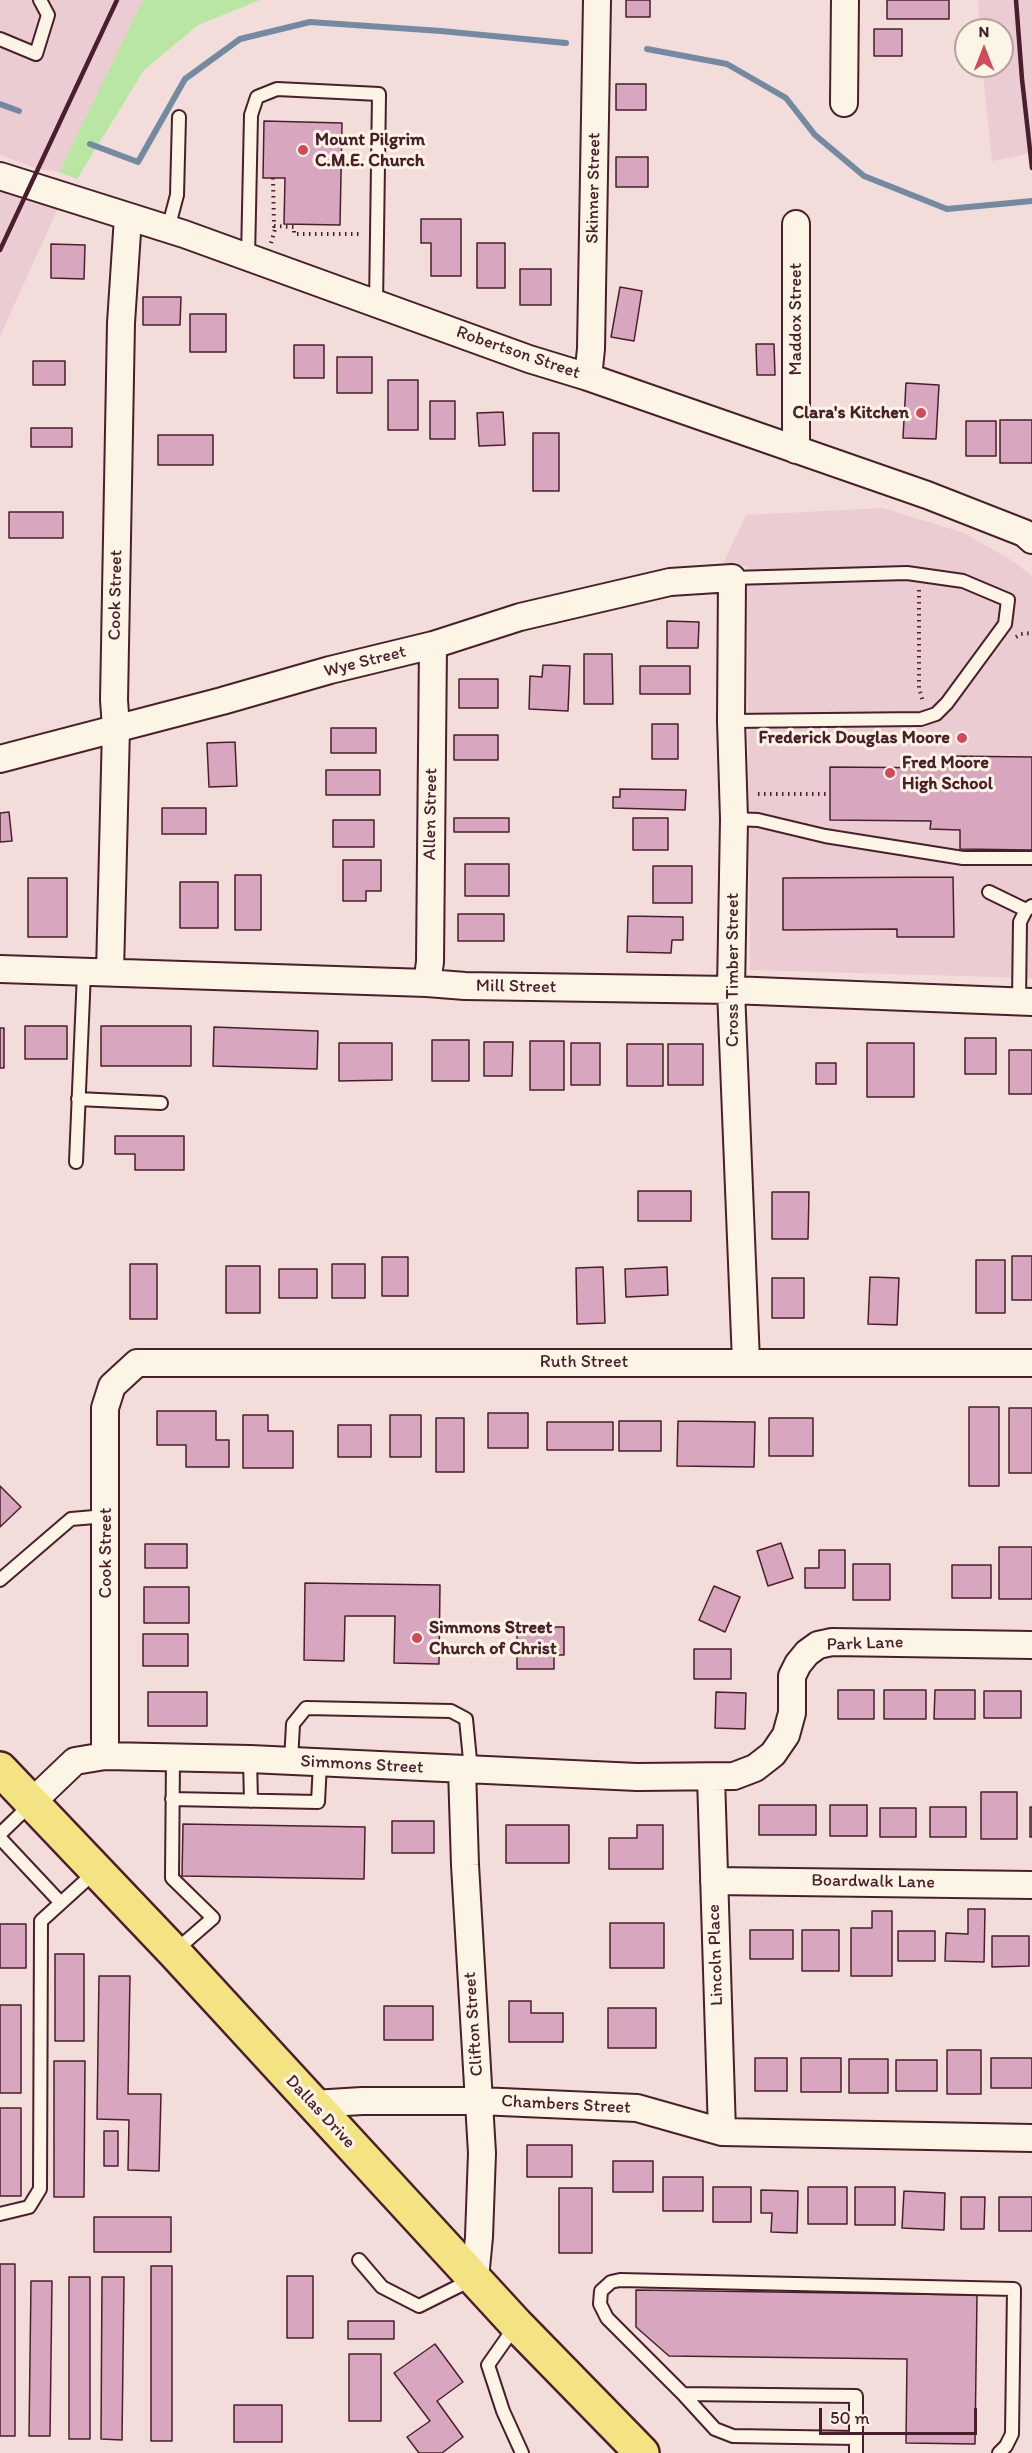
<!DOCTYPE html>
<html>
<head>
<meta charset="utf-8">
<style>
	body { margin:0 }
	#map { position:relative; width:1032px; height:2453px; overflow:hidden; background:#f2ddda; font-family:Itim,sans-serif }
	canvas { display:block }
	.north { position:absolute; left:954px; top:18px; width:60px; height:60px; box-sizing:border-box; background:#fcf5e5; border:2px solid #b59f9b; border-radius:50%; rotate:0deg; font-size:16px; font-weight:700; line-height:24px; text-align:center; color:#4a1f2b }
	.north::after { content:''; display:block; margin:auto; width:21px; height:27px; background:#d1495b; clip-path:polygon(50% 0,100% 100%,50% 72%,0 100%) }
	.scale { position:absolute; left:819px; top:2408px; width:158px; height:27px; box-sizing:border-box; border:3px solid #4a1f2b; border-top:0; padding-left:8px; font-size:18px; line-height:21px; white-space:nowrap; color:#4a1f2b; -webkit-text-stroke:4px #fcf5e5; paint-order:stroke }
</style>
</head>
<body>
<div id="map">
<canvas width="1032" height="2453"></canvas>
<div class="north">N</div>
<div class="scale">50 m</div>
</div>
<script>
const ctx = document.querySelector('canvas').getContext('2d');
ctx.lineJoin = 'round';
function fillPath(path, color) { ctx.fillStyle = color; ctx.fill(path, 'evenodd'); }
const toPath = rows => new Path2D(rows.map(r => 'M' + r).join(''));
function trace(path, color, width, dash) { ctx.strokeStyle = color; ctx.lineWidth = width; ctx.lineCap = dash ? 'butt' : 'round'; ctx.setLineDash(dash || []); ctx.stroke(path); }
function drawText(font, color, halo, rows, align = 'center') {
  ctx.font = font + ' Itim,sans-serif'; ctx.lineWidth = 6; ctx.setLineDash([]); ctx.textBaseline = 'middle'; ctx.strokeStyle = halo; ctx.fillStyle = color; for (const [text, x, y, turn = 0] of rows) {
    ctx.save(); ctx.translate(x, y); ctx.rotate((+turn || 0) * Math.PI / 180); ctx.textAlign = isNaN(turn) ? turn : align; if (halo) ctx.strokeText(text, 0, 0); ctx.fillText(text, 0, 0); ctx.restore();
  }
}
const built = toPath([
	[0,0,143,0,59,172,38,169,0,155],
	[978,0,1032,0,1032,153,992,161,982,66,1002,66,1002,30,980,30],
	[0,185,61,202,0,336],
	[883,508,964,533,1011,560,1032,576,1032,978,750,970,747,566,723,564,746,515]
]);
const green = toPath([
	[143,0,260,0,198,25,144,70,77,179,59,172]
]);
const stream = toPath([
	[647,49,727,64,786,98,815,135,864,176,947,209,1032,201],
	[0,104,19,111],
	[90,144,138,162,185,79,240,39,310,22,441,31,566,43]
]);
const building = toPath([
	[626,0,650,0,650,17,626,17,626,0],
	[887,0,949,0,949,19,887,19,887,0],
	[874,29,902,29,902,56,874,56,874,29],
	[616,84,646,84,646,110,616,110,616,84],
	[264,121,342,123,340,225,284,224,285,178,263,178,264,121],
	[616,157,648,157,648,187,616,187,616,157],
	[421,219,461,219,461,276,431,276,431,243,421,243,421,219],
	[477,243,505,243,505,288,477,288,477,243],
	[51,244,85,245,84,279,51,278,51,244],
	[520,269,551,269,551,305,520,305,520,269],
	[620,287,642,291,634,341,611,337,620,287],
	[143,297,181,297,180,325,143,325,143,297],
	[190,314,226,314,226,352,190,352,190,314],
	[756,344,774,344,775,375,757,375,756,344],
	[294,345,324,345,324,378,294,378,294,345],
	[337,357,372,357,372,393,337,393,337,357],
	[33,361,65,361,65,385,33,385,33,361],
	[388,380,418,380,418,430,388,430,388,380],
	[906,383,939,385,936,439,903,438,906,383],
	[430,401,455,401,455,439,430,439,430,401],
	[503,412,505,445,479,446,477,413,503,412],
	[1000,420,1032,420,1032,463,1000,463,1000,420],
	[966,421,996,421,996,456,966,456,966,421],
	[31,428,72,428,72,447,31,447,31,428],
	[533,433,559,433,559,491,533,491,533,433],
	[158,435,213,435,213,465,158,465,158,435],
	[9,512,63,512,63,538,9,538,9,512],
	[667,621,699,622,698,648,667,648,667,621],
	[584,654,612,654,613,704,584,704,584,654],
	[543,665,570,666,568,711,529,709,530,676,542,677,543,665],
	[640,666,690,666,690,694,640,694,640,666],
	[459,679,498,679,498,708,459,708,459,679],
	[652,724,678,724,678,759,652,759,652,724],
	[331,728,376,728,376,753,331,753,331,728],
	[454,735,498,735,498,760,454,760,454,735],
	[235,742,237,786,209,787,207,743,235,742],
	[947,756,1032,757,1032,850,960,849,960,830,930,829,931,821,830,820,830,767,947,768,947,756],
	[326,770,380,770,380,795,326,795,326,770],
	[620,789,686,790,685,810,613,808,613,797,620,797,620,789],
	[162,808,206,808,206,834,162,834,162,808],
	[9,812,12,841,0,842,0,813,9,812],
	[454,818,509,818,509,832,454,832,454,818],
	[633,818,668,818,668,850,633,850,633,818],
	[333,820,374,820,374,847,333,847,333,820],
	[343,860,381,860,381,891,366,891,366,901,343,901,343,860],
	[465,864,509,864,509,896,465,896,465,864],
	[653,866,692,866,692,903,653,903,653,866],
	[235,875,261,875,261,930,235,930,235,875],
	[953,877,954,937,897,937,897,929,783,930,783,878,953,877],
	[28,878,67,878,67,937,28,937,28,878],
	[180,882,218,882,218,928,180,928,180,882],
	[458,914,504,914,504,941,458,941,458,914],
	[628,916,683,917,683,940,672,940,671,953,627,952,628,916],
	[25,1026,67,1026,67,1059,25,1059,25,1026],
	[101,1026,191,1026,191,1066,101,1066,101,1026],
	[214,1027,318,1031,317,1069,213,1066,214,1027],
	[0,1028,4,1028,4,1068,0,1068,0,1028],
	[965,1038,996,1038,996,1074,965,1074,965,1038],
	[432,1040,469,1040,469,1081,432,1081,432,1040],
	[530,1041,564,1041,564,1090,530,1090,530,1041],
	[484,1042,513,1042,512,1076,484,1076,484,1042],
	[339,1043,392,1043,392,1080,339,1081,339,1043],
	[571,1043,600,1043,600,1085,571,1085,571,1043],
	[867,1043,914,1043,914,1097,867,1097,867,1043],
	[627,1044,663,1044,663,1086,627,1086,627,1044],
	[668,1044,703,1044,703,1085,668,1085,668,1044],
	[1009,1050,1032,1050,1032,1094,1009,1094,1009,1050],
	[816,1063,836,1063,836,1084,816,1084,816,1063],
	[115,1136,184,1136,184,1170,135,1170,135,1154,115,1154,115,1136],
	[638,1191,691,1191,691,1221,638,1221,638,1191],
	[772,1192,809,1192,808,1239,772,1239,772,1192],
	[1012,1256,1032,1256,1032,1300,1012,1300,1012,1256],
	[382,1257,408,1257,408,1296,382,1296,382,1257],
	[976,1260,1005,1260,1005,1313,976,1313,976,1260],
	[130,1264,157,1264,157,1319,130,1319,130,1264],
	[332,1264,365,1264,365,1298,332,1298,332,1264],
	[226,1266,260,1266,260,1313,226,1313,226,1266],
	[603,1267,605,1323,577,1324,576,1268,603,1267],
	[667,1267,668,1295,626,1297,625,1269,667,1267],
	[279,1269,317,1269,317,1298,279,1298,279,1269],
	[870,1277,899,1278,897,1325,868,1324,870,1277],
	[772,1278,804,1278,804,1318,772,1318,772,1278],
	[969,1407,999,1407,999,1486,969,1486,969,1407],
	[1009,1408,1032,1408,1032,1473,1009,1473,1009,1408],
	[157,1411,216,1411,216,1440,229,1440,229,1467,186,1467,186,1445,157,1445,157,1411],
	[488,1413,528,1413,528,1448,488,1448,488,1413],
	[243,1415,268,1415,268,1431,293,1431,293,1468,243,1468,243,1415],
	[390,1415,421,1415,421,1457,390,1457,390,1415],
	[436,1418,464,1418,464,1472,436,1472,436,1418],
	[769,1418,813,1418,813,1456,769,1456,769,1418],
	[619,1421,661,1421,661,1451,619,1451,619,1421],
	[678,1421,755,1422,754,1467,677,1466,678,1421],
	[547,1422,613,1422,613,1450,547,1450,547,1422],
	[338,1425,371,1425,371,1457,338,1457,338,1425],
	[0,1486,21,1507,0,1527,0,1486],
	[781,1543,793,1578,768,1586,757,1551,781,1543],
	[145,1544,187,1544,187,1568,145,1568,145,1544],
	[999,1547,1032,1547,1032,1599,999,1599,999,1547],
	[819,1550,845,1550,845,1588,805,1588,805,1568,819,1568,819,1550],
	[853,1564,890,1564,890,1600,853,1600,853,1564],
	[952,1565,991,1565,991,1598,952,1598,952,1565],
	[305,1583,440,1585,439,1664,394,1663,395,1616,345,1616,344,1661,304,1660,305,1583],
	[714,1586,740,1597,725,1632,699,1620,714,1586],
	[144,1587,189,1587,189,1623,144,1623,144,1587],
	[517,1627,564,1627,564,1655,554,1655,554,1669,517,1669,517,1627],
	[143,1634,188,1634,188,1666,143,1666,143,1634],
	[694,1649,731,1649,731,1679,694,1679,694,1649],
	[838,1690,874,1690,874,1719,838,1719,838,1690],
	[884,1690,926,1690,926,1719,884,1719,884,1690],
	[935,1690,975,1690,975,1719,934,1719,935,1690],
	[984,1691,1021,1691,1021,1718,984,1718,984,1691],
	[148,1692,207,1692,207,1726,148,1726,148,1692],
	[716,1692,746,1693,745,1729,715,1728,716,1692],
	[981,1792,1017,1792,1017,1839,981,1839,981,1792],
	[759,1805,816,1805,816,1835,759,1835,759,1805],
	[830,1805,867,1805,867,1836,830,1836,830,1805],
	[930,1807,966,1807,966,1837,930,1837,930,1807],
	[1030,1807,1032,1807,1032,1837,1030,1837,1030,1807],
	[880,1808,916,1808,916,1837,880,1837,880,1808],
	[392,1821,434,1821,434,1853,392,1853,392,1821],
	[183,1824,365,1827,364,1879,182,1876,183,1824],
	[506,1825,569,1825,569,1863,506,1863,506,1825],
	[637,1825,663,1825,663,1869,609,1869,609,1838,637,1838,637,1825],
	[968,1909,985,1909,984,1962,945,1961,946,1933,968,1934,968,1909],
	[872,1911,892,1911,892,1976,851,1976,851,1928,872,1928,872,1911],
	[610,1923,664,1923,664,1968,610,1968,610,1923],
	[0,1924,26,1924,26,1968,0,1968,0,1924],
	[750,1930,793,1930,793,1959,750,1959,750,1930],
	[802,1930,839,1930,839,1971,802,1971,802,1930],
	[898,1931,935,1931,935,1961,898,1961,898,1931],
	[992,1936,1029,1936,1029,1966,992,1967,992,1936],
	[55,1954,84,1954,84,2041,55,2041,55,1954],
	[99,1976,130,1976,128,2094,161,2094,159,2171,128,2170,129,2120,97,2119,99,1976],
	[509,2001,531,2001,531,2013,563,2013,563,2042,509,2042,509,2001],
	[0,2005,21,2005,21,2093,0,2093,0,2005],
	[384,2006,433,2006,433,2040,384,2040,384,2006],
	[608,2008,656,2008,656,2048,608,2048,608,2008],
	[947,2050,981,2050,981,2094,947,2094,947,2050],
	[755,2058,787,2058,787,2091,755,2091,755,2058],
	[801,2058,841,2058,841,2092,801,2092,801,2058],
	[991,2058,1032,2058,1032,2088,991,2088,991,2058],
	[849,2059,888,2059,888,2093,849,2093,849,2059],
	[896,2060,937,2060,937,2091,896,2091,896,2060],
	[54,2061,85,2061,84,2197,54,2197,54,2061],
	[0,2108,21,2108,21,2196,0,2196,0,2108],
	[104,2131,118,2131,118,2166,104,2166,104,2131],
	[527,2145,572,2145,572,2177,527,2177,527,2145],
	[613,2161,653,2161,653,2192,613,2192,613,2161],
	[663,2177,703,2177,703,2211,663,2211,663,2177],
	[713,2187,751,2187,751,2222,713,2222,713,2187],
	[808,2187,847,2187,847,2224,808,2224,808,2187],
	[855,2187,895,2187,895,2225,855,2225,855,2187],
	[559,2188,592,2188,592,2253,559,2253,559,2188],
	[761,2190,798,2191,797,2233,771,2232,772,2213,761,2213,761,2190],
	[904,2191,945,2193,944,2230,902,2228,904,2191],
	[961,2197,985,2197,984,2229,961,2229,961,2197],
	[999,2197,1032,2197,1032,2231,999,2231,999,2197],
	[94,2217,171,2217,171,2252,94,2252,94,2217],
	[0,2264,15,2264,15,2436,0,2436,0,2264],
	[151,2266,172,2266,172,2441,151,2441,151,2266],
	[287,2276,313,2276,313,2338,287,2338,287,2276],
	[69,2277,90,2277,90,2439,69,2439,69,2277],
	[102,2277,124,2277,122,2440,101,2439,102,2277],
	[31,2281,52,2281,50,2436,29,2436,31,2281],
	[636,2290,977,2295,975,2444,906,2443,907,2359,669,2356,636,2327,636,2290],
	[348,2321,394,2321,394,2339,348,2339,348,2321],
	[435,2344,463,2382,437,2401,463,2437,442,2453,419,2453,407,2437,430,2421,394,2373,435,2344],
	[349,2354,381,2354,381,2421,349,2421,349,2354],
	[234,2405,282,2405,282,2442,234,2442,234,2405]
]);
const path = toPath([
	[273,178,274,226,294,227,294,234,361,234],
	[271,243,276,226],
	[919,590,919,688,923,702],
	[1016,637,1021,634,1032,633],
	[758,794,830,794]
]);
const lane = toPath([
	[0,39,36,54,48,15,40,0],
	[168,229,177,195,179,117],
	[248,258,251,115,257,97,277,89,379,94,376,305],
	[731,721,921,719,936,714,947,703,1005,624,1008,600,963,581,907,573,732,578],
	[734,819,758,820,825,836,963,858,1032,858],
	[989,892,1026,910],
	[1019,1001,1020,922,1026,910,1032,906],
	[78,1099,161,1103],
	[76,1162,84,972],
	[0,1580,71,1519,106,1516],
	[173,1757,172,1878,213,1918,175,1951],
	[250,1759,251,1801],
	[291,1761,293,1724,306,1708,451,1711,466,1719,471,1770],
	[172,1799,318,1802,320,1763],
	[0,1834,31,1804],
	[0,1838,60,1902],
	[0,2214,29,2207,40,2189,41,1921,95,1872],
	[359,2260,382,2287,419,2306,471,2280],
	[516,2325,488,2365,503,2411,522,2453],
	[683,2394,715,2429,733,2436,856,2438],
	[856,2453,856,2396,683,2394,607,2318,600,2304,601,2291,611,2282,620,2280,1014,2289,1012,2434,1006,2446,999,2453]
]);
const street = toPath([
	[844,103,845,0],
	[0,176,184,234,529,359,588,377,927,495,1024,533,1032,540],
	[588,377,591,349,597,0],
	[796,450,796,224],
	[0,759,222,701,330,670,433,645,520,617,670,582,732,578,731,721,734,819,731,990,746,1362],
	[0,969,427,983,465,986,731,990,1032,1002],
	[110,972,116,728,114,700,121,323,128,217],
	[427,983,430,962,433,645],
	[105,1756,105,1408,112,1386,137,1363,1032,1363],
	[462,1769,465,1865,482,2153,479,2237,475,2278],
	[711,1777,722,2132],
	[31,1803,75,1761,105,1756,250,1759,637,1777,734,1776,755,1768,773,1754,786,1735,792,1713,792,1676,798,1664,807,1653,818,1645,832,1642,1032,1645],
	[714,1881,1032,1885],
	[313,2104,362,2101,479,2101,637,2108,722,2132,1032,2138]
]);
const primary = toPath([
	[0,1769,174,1952,516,2324,642,2453]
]);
const rail = toPath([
	[1016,0,1022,79,1032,168],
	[0,250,117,0]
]);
const markers = [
	[303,150,6,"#d1495b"],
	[921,413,6,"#d1495b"],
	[962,738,6,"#d1495b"],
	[890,773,6,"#d1495b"],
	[417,1638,6,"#d1495b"]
];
const poiNames = [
	["Mount Pilgrim",315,140],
	["C.M.E. Church",315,161],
	["Clara's Kitchen",909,413,"right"],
	["Frederick Douglas Moore",950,738,"right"],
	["Fred Moore",902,763],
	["High School",902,784],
	["Simmons Street",429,1628],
	["Church of Christ",429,1649]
];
const streetNames = [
	["Skinner Street",594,188,-89],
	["Maddox Street",796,319,-90],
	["Robertson Street",518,353,19],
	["Cook Street",116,595,-89],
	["Wye Street",365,662,-14],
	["Allen Street",431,814,-89],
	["Cross Timber Street",733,970,-90],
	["Mill Street",516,987,1],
	["Ruth Street",584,1362],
	["Cook Street",106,1553,-90],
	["Park Lane",865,1644,-2],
	["Simmons Street",362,1765,3],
	["Boardwalk Lane",873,1882,1],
	["Lincoln Place",716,1955,-92],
	["Clifton Street",474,2024,-94],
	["Chambers Street",566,2105,3],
	["Dallas Drive",320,2112,47]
];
fillPath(built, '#eaccd2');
fillPath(green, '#bae6a3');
trace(stream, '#748aa2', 6);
fillPath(building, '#d9a6c0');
trace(building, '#4a1f2b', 1.5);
trace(lane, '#4a1f2b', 16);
trace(street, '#4a1f2b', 30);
trace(primary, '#4a1f2b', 38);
trace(path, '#4a1f2b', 4, [1.5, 4.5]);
trace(lane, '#fcf5e5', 12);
trace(street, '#fcf5e5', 26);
trace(primary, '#f4e382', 33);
trace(rail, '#4a1f2b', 4.5);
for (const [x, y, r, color] of markers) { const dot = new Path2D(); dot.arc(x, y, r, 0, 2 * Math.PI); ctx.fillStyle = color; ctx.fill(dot); trace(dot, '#fcf5e5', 2); }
drawText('bold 18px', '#4a1f2b', '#fcf5e5', poiNames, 'left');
drawText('18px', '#4a1f2b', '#fcf5e5', streetNames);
</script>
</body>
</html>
